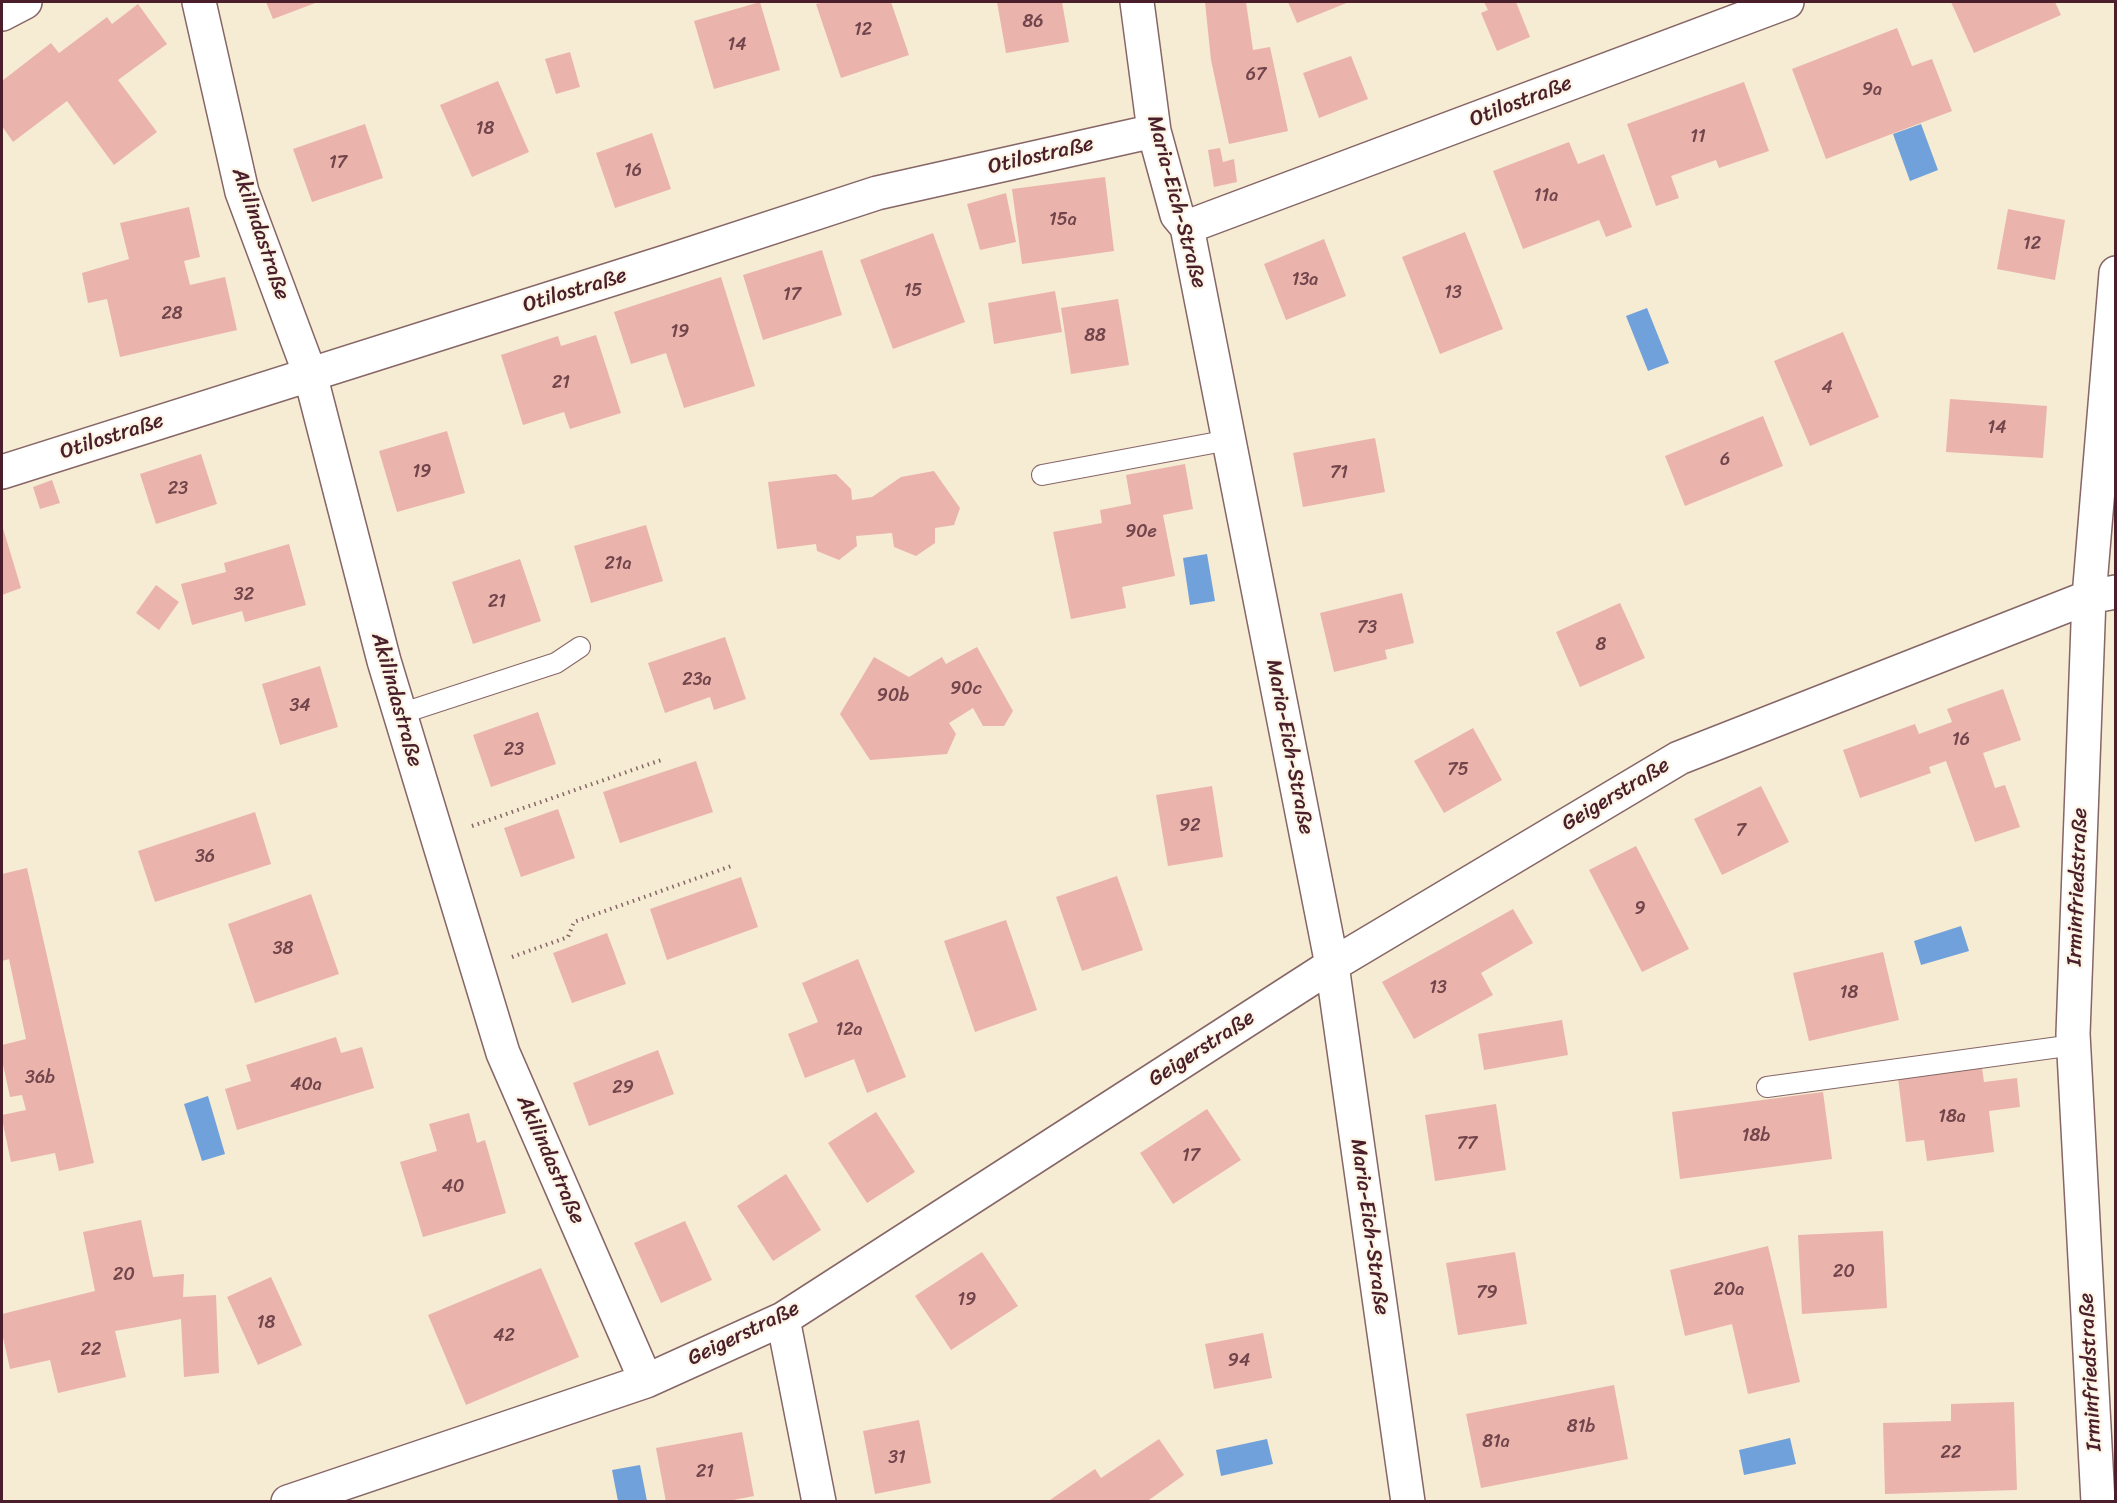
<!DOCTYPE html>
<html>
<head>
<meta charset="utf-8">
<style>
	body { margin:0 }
	#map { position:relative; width:2117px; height:1503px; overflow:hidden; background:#f6ebd3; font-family:Sriracha,sans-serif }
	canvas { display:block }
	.frame { position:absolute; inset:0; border:3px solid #4a1f2b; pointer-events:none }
</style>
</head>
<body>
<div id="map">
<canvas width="2117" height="1503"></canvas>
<div class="frame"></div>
</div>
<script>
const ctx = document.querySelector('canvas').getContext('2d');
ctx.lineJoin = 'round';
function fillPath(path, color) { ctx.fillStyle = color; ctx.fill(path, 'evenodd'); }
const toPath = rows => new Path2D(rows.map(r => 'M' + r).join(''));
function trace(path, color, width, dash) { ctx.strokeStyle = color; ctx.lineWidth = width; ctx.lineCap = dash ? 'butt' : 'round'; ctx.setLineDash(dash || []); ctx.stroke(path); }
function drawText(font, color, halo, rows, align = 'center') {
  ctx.font = font + ' Sriracha,sans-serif'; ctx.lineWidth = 4.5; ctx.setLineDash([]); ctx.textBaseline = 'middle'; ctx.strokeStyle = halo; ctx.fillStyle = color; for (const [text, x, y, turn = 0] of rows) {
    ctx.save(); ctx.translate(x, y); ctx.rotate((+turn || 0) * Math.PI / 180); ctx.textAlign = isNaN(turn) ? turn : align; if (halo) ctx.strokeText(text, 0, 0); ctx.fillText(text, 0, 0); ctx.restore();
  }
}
const water = toPath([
	[1921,124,1938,170,1910,181,1893,134],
	[1647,308,1669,363,1648,371,1626,316],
	[1207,554,1215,601,1190,605,1183,558],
	[1961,926,1969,951,1921,965,1914,941],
	[208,1096,225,1154,202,1161,184,1104],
	[1790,1438,1796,1464,1744,1475,1739,1450],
	[1267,1439,1273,1464,1221,1476,1216,1450],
	[640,1465,647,1501,618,1501,612,1470]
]);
const building = toPath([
	[266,2,318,2,273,19],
	[760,2,780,70,714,89,694,21],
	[825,2,891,2,909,55,841,78,816,4],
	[997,2,1062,2,1069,42,1006,53],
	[1205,2,1246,2,1253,50,1270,47,1288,131,1229,144,1211,60],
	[1288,2,1349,2,1297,23],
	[1484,2,1516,2,1530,37,1497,51,1481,13,1488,10],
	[1951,2,2055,2,2061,15,1974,53],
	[138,4,167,44,118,80,157,132,114,165,67,101,13,142,2,126,2,81,51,43,59,53,107,17,112,24],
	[1897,28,1912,66,1932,59,1952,111,1826,159,1792,69],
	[570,52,580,87,556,94,545,59],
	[1351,56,1368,99,1319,118,1303,73],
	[498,81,529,152,472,177,440,105],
	[1744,82,1769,151,1719,168,1716,160,1671,176,1679,198,1656,206,1627,124],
	[365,124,383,178,312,202,293,149],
	[652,133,671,189,615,208,596,153],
	[1569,142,1578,164,1604,154,1632,227,1606,237,1599,220,1523,249,1493,171],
	[1220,148,1223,162,1234,159,1237,182,1214,187,1208,150],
	[1105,177,1114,251,1022,264,1012,189],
	[1006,193,1016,242,980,250,967,204],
	[189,207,200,257,184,261,190,285,225,277,237,330,120,357,107,299,88,303,82,273,129,259,120,223],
	[2008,209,2065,220,2055,280,1997,269],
	[1465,232,1503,329,1440,354,1402,257],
	[933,233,965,322,893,349,860,260],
	[1324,239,1346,296,1286,320,1264,264],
	[822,250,842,315,763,340,743,275],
	[721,277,755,386,684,408,666,353,631,364,614,312],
	[1055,291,1062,332,994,344,988,303],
	[1118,299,1129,365,1071,374,1061,308],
	[1843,332,1879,417,1810,446,1774,361],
	[596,335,621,413,570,429,564,412,523,425,501,355,558,336,561,346],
	[1950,399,2047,406,2043,458,1946,452],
	[1763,416,1783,466,1685,506,1665,456],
	[447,431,465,493,397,512,379,451],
	[1375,438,1385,492,1303,507,1293,453],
	[201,454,217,504,156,524,140,474],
	[1185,464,1193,509,1163,515,1175,576,1122,587,1126,608,1071,619,1053,532,1102,523,1100,510,1131,504,1126,475],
	[934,471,960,508,954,525,935,528,935,543,916,556,894,547,892,533,856,536,857,546,839,560,817,551,816,544,777,549,768,482,836,474,851,489,852,500,872,497,901,477],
	[52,480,60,503,40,509,33,487],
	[2,525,21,588,2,595],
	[646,525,663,581,591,603,574,546],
	[289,544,306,605,245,622,242,611,192,625,181,584,226,572,224,563],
	[520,559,541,621,473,644,452,582],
	[156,585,179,602,159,630,136,613],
	[1402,593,1414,643,1385,650,1387,659,1334,672,1320,613],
	[1620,603,1645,658,1580,687,1556,632],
	[725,637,746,699,714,710,710,697,665,713,648,663],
	[977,647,1013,711,1004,726,983,726,973,708,949,723,956,734,947,754,870,760,840,714,874,657,909,677,942,657,946,664],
	[320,666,338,727,280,745,262,684],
	[2003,689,2021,740,1983,753,1995,788,2005,785,2020,827,1975,842,1946,761,1929,767,1931,773,1860,798,1843,750,1915,724,1919,734,1952,722,1947,709],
	[538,712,556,764,491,787,473,735],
	[1473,728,1502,780,1444,813,1414,761],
	[696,761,713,812,620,843,603,792],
	[1212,786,1223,857,1168,866,1156,795],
	[1761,786,1789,842,1722,875,1694,819],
	[558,809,575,858,521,877,504,828],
	[255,812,271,864,155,902,138,851],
	[1636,846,1689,949,1642,972,1589,870],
	[27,868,94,1163,59,1171,55,1153,11,1162,2,1119,2,1115,26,1110,22,1095,10,1097,2,1060,2,1045,26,1039,9,959,2,961,2,874],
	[1117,876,1143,950,1082,971,1056,897],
	[741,877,758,927,667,960,650,909],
	[311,894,339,974,255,1003,228,924],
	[1513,909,1533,943,1481,973,1493,995,1414,1039,1382,982],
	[1006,920,1037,1010,975,1032,944,941],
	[607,933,626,984,572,1003,553,953],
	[1883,952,1899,1020,1809,1041,1793,973],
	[858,959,906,1077,867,1093,854,1059,805,1078,788,1034,818,1022,802,983],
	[1562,1020,1568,1055,1484,1070,1478,1034],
	[336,1037,341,1053,362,1047,374,1088,237,1130,225,1089,251,1081,246,1065],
	[658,1050,674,1094,589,1126,573,1083],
	[1982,1068,1984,1082,2017,1078,2020,1107,1989,1111,1994,1152,1927,1161,1924,1140,1906,1142,1898,1078],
	[1823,1092,1832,1159,1680,1179,1672,1112],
	[1496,1104,1506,1170,1435,1181,1425,1115],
	[1207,1109,1241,1160,1173,1204,1140,1153],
	[876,1112,915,1172,867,1203,828,1143],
	[469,1113,477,1143,485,1140,506,1213,423,1237,400,1162,437,1151,429,1124],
	[786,1174,821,1230,773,1261,737,1206],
	[141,1220,153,1277,184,1274,183,1297,216,1295,219,1373,184,1377,181,1319,115,1331,126,1377,58,1393,50,1360,10,1369,2,1333,2,1314,95,1291,83,1232],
	[685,1221,712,1280,661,1303,634,1243],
	[1883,1231,1887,1308,1802,1314,1798,1235],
	[1768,1246,1800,1382,1748,1394,1732,1324,1685,1336,1670,1270],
	[982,1252,1018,1306,951,1350,915,1296],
	[1515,1252,1527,1324,1458,1335,1446,1263],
	[541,1268,579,1357,466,1405,428,1315],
	[271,1277,302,1345,258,1365,227,1297],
	[1263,1333,1272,1378,1214,1389,1205,1344],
	[1614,1385,1628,1459,1481,1488,1466,1414],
	[2014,1402,2017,1490,1885,1494,1883,1423,1951,1421,1951,1404],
	[919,1420,931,1483,875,1494,863,1431],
	[742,1432,754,1496,723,1502,666,1502,656,1448],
	[1159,1439,1184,1475,1146,1502,1047,1502,1095,1469,1101,1478]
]);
const path = toPath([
	[472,826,664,759],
	[512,957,568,937,574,922,734,865]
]);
const lane = toPath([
	[1042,475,1229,440],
	[400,714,556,663,580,647],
	[1767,1087,2074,1045]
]);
const street = toPath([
	[199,2,242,192,310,374,384,661,503,1053,646,1381],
	[1137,2,1154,131,1177,215,1187,227,1332,965,1408,1502],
	[2,14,25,2],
	[1187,227,1787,2],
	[2,472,669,261,877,193,1154,131],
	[783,1319,819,1502],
	[288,1502,646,1381,783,1319,1332,965,1679,758,2089,597,2116,592],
	[2098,1502,2073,1034,2089,597,2116,273]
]);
const numberNames = [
	["86",1033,22],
	["12",863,30],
	["14",737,45],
	["67",1256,75],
	["9a",1872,90],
	["18",485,129],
	["11",1698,137],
	["17",338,163],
	["16",633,171],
	["11a",1546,196],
	["15a",1063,220],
	["12",2032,244],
	["13a",1305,280],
	["15",913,291],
	["13",1453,293],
	["17",792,295],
	["28",172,314],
	["19",680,332],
	["88",1095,336],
	["21",561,383],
	["4",1827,388],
	["14",1997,428],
	["6",1725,460],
	["19",422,472],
	["71",1339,473],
	["23",178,489],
	["90e",1141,532],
	["21a",618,564],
	["32",244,595],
	["21",497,602],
	["73",1367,628],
	["8",1601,645],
	["23a",697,680],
	["90c",966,689],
	["90b",893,696],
	["34",300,706],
	["16",1961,740],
	["23",514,750],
	["75",1458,770],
	["92",1190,826],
	["7",1741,831],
	["36",205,857],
	["9",1640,909],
	["38",283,949],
	["13",1438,988],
	["18",1849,993],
	["12a",849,1030],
	["36b",40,1078],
	["40a",306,1085],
	["29",623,1088],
	["18a",1952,1117],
	["18b",1756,1136],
	["77",1467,1144],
	["17",1191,1156],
	["40",453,1187],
	["20",1844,1272],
	["20",124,1275],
	["20a",1729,1290],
	["79",1487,1293],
	["19",967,1300],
	["18",266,1323],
	["42",504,1336],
	["22",91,1350],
	["94",1239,1361],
	["81b",1581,1427],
	["81a",1496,1442],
	["22",1951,1453],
	["31",897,1458],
	["21",705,1472]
];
const streetNames = [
	["Otilostraße",1521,102,-21],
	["Otilostraße",1041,156,-13],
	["Maria-Eich-Straße",1176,202,75],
	["Akilindastraße",260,234,71],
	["Otilostraße",575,291,-17],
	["Otilostraße",112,437,-18],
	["Akilindastraße",396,700,74],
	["Maria-Eich-Straße",1289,747,79],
	["Geigerstraße",1616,795,-31],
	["Irminfriedstraße",2078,887,-88],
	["Geigerstraße",1202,1049,-33],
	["Akilindastraße",550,1160,66],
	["Maria-Eich-Straße",1369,1227,82],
	["Geigerstraße",744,1334,-26],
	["Irminfriedstraße",2091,1372,-93]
];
fillPath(water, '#71a1db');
fillPath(building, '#eab4ac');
trace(lane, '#866666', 22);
trace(street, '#866666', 36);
trace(path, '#866666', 4, [1.5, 4.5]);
trace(lane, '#fff', 20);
trace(street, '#fff', 33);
drawText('18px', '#72444b', null, numberNames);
drawText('21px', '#4a1f2b', '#fcf5e5', streetNames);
</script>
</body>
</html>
